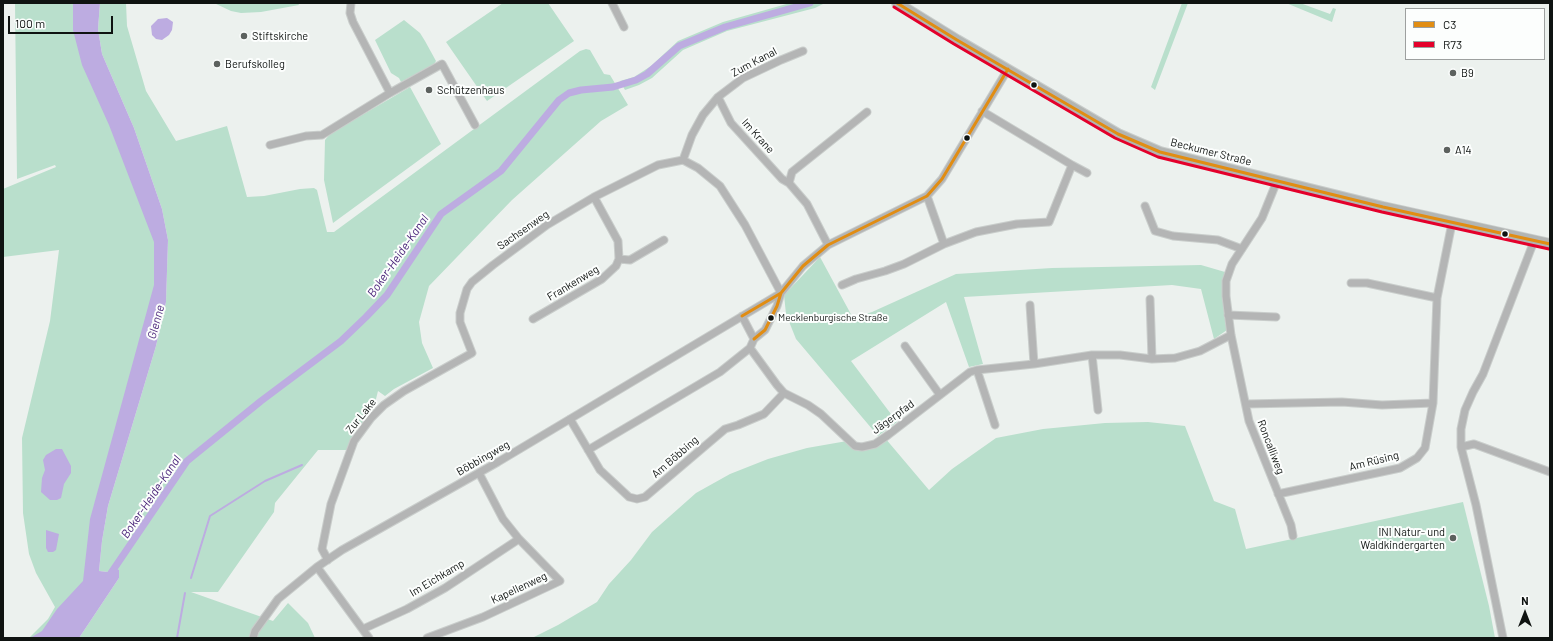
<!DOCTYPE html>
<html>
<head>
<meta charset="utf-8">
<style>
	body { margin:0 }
	#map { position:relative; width:1553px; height:641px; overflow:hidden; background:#ecf1ee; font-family:Barlow,sans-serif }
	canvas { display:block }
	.frame { position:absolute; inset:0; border:4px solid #0f1311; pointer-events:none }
	.legend { position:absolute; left:1405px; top:8px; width:140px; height:52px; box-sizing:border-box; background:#fcfefd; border:1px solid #9da09f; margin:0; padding:5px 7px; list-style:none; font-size:12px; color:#0f1311 }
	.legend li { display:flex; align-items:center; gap:8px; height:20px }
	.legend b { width:20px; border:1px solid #9da09f }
	.north { position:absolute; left:1505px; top:593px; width:40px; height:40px; -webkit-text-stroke:3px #fcfefd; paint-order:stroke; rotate:0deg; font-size:11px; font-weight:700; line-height:16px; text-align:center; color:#0f1311 }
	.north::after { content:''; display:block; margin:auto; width:14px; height:18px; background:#0f1311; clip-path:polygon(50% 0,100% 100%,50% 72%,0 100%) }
	.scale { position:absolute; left:8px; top:16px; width:105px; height:18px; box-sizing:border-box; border:2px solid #0f1311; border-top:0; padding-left:5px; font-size:12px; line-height:14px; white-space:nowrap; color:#0f1311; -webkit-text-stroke:3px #fcfefd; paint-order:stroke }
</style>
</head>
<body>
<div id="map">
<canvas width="1553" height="641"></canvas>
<div class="frame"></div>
<ul class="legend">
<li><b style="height:5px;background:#e18d13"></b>C3</li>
<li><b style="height:5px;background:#e4002b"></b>R73</li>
</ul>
<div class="north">N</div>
<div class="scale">100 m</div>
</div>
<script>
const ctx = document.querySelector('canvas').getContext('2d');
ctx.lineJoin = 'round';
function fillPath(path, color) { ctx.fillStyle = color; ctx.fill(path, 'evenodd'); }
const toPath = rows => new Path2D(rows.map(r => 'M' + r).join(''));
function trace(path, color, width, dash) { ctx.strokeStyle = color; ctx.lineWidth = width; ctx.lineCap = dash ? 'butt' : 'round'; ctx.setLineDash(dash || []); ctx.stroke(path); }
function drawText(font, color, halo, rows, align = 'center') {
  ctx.font = font + ' Barlow,sans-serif'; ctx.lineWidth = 4; ctx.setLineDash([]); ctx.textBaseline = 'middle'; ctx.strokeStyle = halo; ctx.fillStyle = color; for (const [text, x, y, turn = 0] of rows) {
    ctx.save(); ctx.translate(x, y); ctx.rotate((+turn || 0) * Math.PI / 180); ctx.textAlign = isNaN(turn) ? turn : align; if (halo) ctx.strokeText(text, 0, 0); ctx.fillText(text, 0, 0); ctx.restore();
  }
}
const green = toPath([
	[15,3,94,3,95,31,162,259,89,576,61,638,29,638,48,619,55,607,36,573,29,554,23,513,22,438,50,321,59,250,3,257,3,189,56,167,55,165,17,179],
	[100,3,126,3,127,26,146,91,176,141,227,126,247,197,264,196,300,189,314,188,317,190,327,232,334,232,580,51,586,49,590,50,604,74,610,75,628,105,601,121,512,200,429,286,419,322,422,343,433,368,394,389,385,396,378,391,373,411,349,450,318,450,275,503,274,512,218,592,191,592,273,621,288,603,308,623,315,638,79,638,119,578,108,572,99,571,102,541,108,506,156,346,166,302,168,240,162,209,134,128,102,54,98,29],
	[214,3,298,3,299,5,261,12,241,13,231,11],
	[503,3,548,3,574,41,487,101,446,42],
	[790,3,825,3,815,8,727,31,683,50,652,78,639,85,625,90,620,81,634,77,651,66,678,41,723,22],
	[1182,3,1188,3,1155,90,1151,87],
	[1286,3,1300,3,1330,14,1333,8,1336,9,1332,22],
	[404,20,420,33,425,41,436,61,434,64,401,82,399,78,391,73,375,40],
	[410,87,441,144,333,223,324,180,325,140,331,133],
	[820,257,853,318,872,312,956,274,1052,268,1201,265,1225,272,1223,296,1227,330,1214,339,1201,289,1172,285,964,297,983,364,969,367,946,302,851,361,897,422,878,436,796,339,786,314,784,295],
	[1148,422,1185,426,1214,501,1235,509,1246,549,1463,502,1489,606,1495,638,532,638,558,625,597,602,609,584,631,560,652,532,696,493,730,474,768,459,807,448,847,441,862,448,885,438,929,490,952,469,996,438,1043,429,1105,423]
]);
const water = toPath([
	[73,3,100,3,98,29,102,54,134,128,162,209,168,240,166,302,156,346,108,506,102,541,99,571,108,572,112,567,119,570,119,578,79,638,30,638,42,631,57,609,83,581,90,519,154,285,154,242,109,125,82,65,73,30],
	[167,18,173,22,172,30,169,35,162,40,156,39,152,35,151,26,158,19],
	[56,449,62,449,71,466,71,473,64,484,61,498,57,500,50,500,41,492,42,478,45,470,43,460,46,455],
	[46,530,59,534,56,550,53,552,48,552,46,548]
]);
const stream = toPath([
	[191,578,210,516,265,481,302,465],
	[177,638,185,593]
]);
const canal = toPath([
	[109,576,187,461,261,401,341,341,366,317,387,295,441,214,501,171,559,100,569,93,581,90,613,87,636,80,647,74,679,46,725,27,810,3]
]);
const street = toPath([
	[351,3,350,13,353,22,390,93,442,64,475,125],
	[612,3,624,27],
	[718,97,731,123,782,179,789,183],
	[270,145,306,136,322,135,390,93],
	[683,160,692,135,703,115,718,97,743,78,781,60,803,51],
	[1072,165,1087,173],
	[1277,181,1262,218,1232,264,1226,281,1226,296,1231,335,1249,421,1291,525,1293,536],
	[927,196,944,244,976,232,1017,224,1049,222,1072,165,982,111],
	[1145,206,1155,231,1173,236,1218,240,1242,249],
	[828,245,807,204,789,183,792,172,867,112],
	[619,259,630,260,664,240],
	[1351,283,1367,283,1437,298],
	[842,285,856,279,885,271,904,264,944,244],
	[781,293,777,306,765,330,754,339,750,348,777,385,784,393,808,405,821,414,855,446,862,447,875,444,888,435,970,372,977,370,1034,364,1092,355,1120,355,1152,359,1175,358,1200,351,1231,335],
	[1150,299,1152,359],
	[1030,305,1034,364],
	[1228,315,1276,317],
	[742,316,754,339],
	[533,319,602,279,616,266,619,259,618,241,594,197],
	[905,346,940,395],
	[1092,355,1098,410],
	[977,370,995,425],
	[1246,404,1342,402,1382,405,1433,403,1437,298,1452,223],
	[570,419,600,470,629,497,637,499,645,497,725,429,738,425,764,414,784,393],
	[1461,447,1474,444,1550,472],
	[588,450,720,372,750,348],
	[1278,494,1400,468,1417,458,1425,448,1433,403],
	[328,560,322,549,331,504,354,441,371,418,384,405,404,391,472,353,460,322,460,313,467,289,472,282,493,265,547,225,594,197,658,165,683,160,698,168,720,186,745,225,781,293],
	[317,567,369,638],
	[363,629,407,609,445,588,519,539],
	[253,638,255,631,278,599,317,567,342,550,498,462,781,293,803,266,828,245,927,196,942,179,1008,69],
	[427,638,483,617,560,581,519,539,503,519,479,473],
	[1503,638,1476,505,1461,447,1461,429,1465,410,1473,392,1483,374,1534,241]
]);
const secondary = toPath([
	[897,3,957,40,1118,134,1160,152,1383,207,1550,244]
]);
const bus1 = toPath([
	[897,3,957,40,1118,134,1160,152,1383,207,1550,244],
	[742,316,781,293,803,266,828,245,927,196,942,179,1008,69],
	[754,339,765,330,777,306,781,293]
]);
const bus2 = toPath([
	[894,7,954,44,1115,138,1158,157,1382,212,1549,249]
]);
const markers = [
	[244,36,4,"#5c615e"],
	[217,64,4,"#5c615e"],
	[1453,73,4,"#5c615e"],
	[1034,85,3.5,"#0f1311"],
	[429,90,4,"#5c615e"],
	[967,138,3.5,"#0f1311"],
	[1447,150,4,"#5c615e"],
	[1505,234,3.5,"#0f1311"],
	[771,318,3.5,"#0f1311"],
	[1453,538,4,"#5c615e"]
];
const busNames = [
	["Mecklenburgische Straße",778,318]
];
const poiNames = [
	["Stiftskirche",252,36],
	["Berufskolleg",225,64],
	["B9",1461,73],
	["Schützenhaus",437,90],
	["A14",1455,150],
	["INI Natur- und",1445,532,"right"],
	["Waldkindergarten",1445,545,"right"]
];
const streetNames = [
	["Zum Kanal",754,62,-28],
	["Im Krane",758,136,48],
	["Beckumer Straße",1211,152,14],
	["Sachsenweg",523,230,-35],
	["Frankenweg",573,283,-31],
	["Zur Lake",361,416,-51],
	["Jägerpfad",893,417,-36],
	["Roncalliweg",1271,447,69],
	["Am Böbbing",675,457,-41],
	["Böbbingweg",483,458,-30],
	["Am Rüsing",1374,461,-14],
	["Im Eichkamp",437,578,-31],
	["Kapellenweg",519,588,-25]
];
const waterNames = [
	["Boker-Heide-Kanal",398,256,-55],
	["Glenne",156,322,-75],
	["Boker-Heide-Kanal",151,497,-56]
];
fillPath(green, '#b9dfcc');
fillPath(water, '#bdace1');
trace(stream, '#bdace1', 2);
trace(canal, '#bdace1', 7);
trace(street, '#c9cdcb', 9);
trace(secondary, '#c9cdcb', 12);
trace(street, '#b4b5b5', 7);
trace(secondary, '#b2b5b3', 10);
trace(bus1, '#e18d13', 3);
trace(bus2, '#e4002b', 3);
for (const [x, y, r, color] of markers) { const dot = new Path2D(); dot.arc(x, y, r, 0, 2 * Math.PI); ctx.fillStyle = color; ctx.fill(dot); trace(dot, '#fcfefd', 1.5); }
drawText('10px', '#0f1311', '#fcfefd', busNames, 'left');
drawText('11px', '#0f1311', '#fcfefd', poiNames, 'left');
drawText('11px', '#0f1311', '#fcfefd', streetNames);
drawText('italic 12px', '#441d75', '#fcfefd', waterNames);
</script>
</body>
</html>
